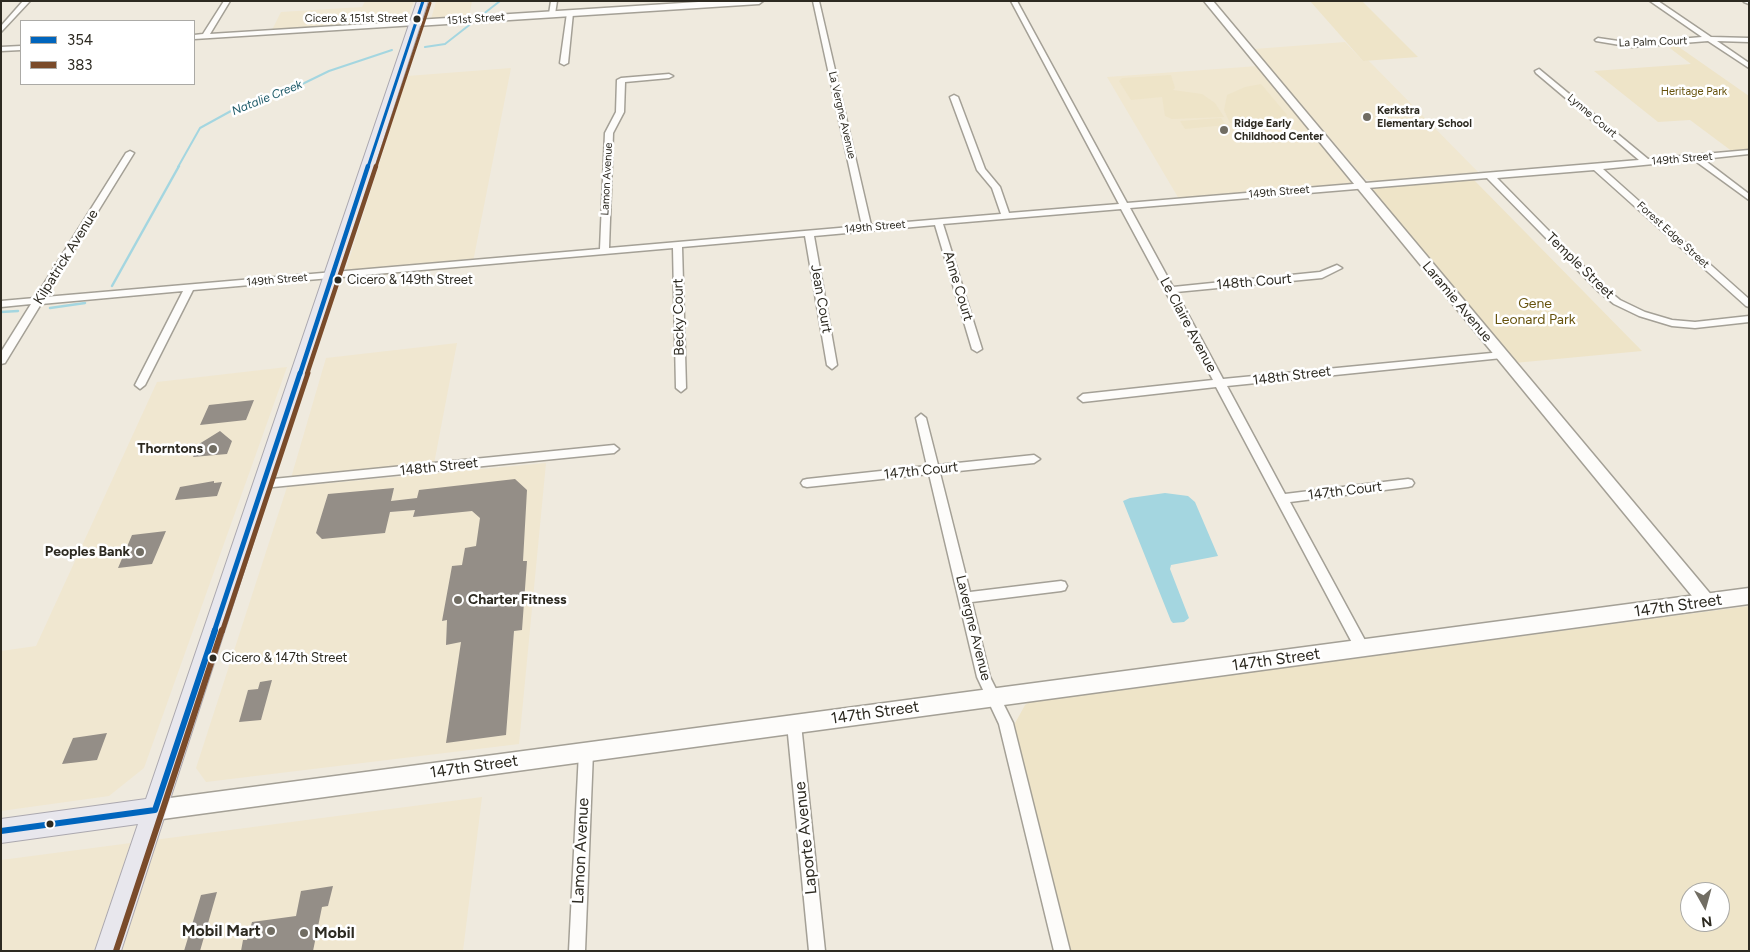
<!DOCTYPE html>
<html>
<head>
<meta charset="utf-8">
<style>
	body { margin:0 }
	#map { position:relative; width:1750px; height:952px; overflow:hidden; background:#efeade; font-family:Figtree,sans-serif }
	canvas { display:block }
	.frame { position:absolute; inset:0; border:2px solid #2d2a21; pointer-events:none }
	.legend { position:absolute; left:20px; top:20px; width:175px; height:65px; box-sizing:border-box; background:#fff; border:1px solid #abaaa6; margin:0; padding:6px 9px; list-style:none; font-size:15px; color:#2d2a21 }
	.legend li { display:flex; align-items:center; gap:10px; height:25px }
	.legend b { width:25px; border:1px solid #abaaa6 }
	.north { position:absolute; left:1680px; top:882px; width:50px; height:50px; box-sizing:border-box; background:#fff; border:1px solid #abaaa6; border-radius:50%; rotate:173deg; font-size:14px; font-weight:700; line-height:20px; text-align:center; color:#2d2a21 }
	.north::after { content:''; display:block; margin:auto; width:18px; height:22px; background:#716d63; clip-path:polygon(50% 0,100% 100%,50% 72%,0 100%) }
</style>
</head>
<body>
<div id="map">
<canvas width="1750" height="952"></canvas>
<div class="frame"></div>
<ul class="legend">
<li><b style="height:6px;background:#0065bd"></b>354</li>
<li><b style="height:6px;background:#7a4b2a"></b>383</li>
</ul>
<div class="north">N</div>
</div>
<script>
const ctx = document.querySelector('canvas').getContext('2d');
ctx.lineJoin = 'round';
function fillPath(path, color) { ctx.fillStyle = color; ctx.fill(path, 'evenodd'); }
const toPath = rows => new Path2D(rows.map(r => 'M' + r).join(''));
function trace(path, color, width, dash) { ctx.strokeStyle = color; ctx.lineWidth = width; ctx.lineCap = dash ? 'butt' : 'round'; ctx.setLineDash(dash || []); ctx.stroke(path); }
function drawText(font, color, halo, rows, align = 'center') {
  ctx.font = font + ' Figtree,sans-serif'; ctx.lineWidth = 5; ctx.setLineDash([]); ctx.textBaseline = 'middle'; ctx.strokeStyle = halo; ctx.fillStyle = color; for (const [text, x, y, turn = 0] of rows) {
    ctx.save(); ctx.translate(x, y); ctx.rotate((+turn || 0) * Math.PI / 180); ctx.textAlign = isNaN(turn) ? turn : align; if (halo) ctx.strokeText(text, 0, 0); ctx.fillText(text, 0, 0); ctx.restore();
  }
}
const built = toPath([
	[365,1,414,1,406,22,272,30,281,12,362,7],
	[472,1,469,17,431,19,436,2],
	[1345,42,1363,61,1368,60,1479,173,1375,182,1365,179,1254,49],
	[1258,66,1353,183,1179,199,1107,77],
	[511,68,472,267,343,279,407,76],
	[457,343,434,464,291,478,326,358],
	[287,367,144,768,109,796,1,811,1,651,36,646,157,382],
	[546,463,519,744,206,782,196,768,287,487],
	[482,797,463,951,1,951,1,860]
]);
const green = toPath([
	[1310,1,1362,1,1418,57,1363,61],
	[1676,45,1749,96,1749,151,1733,152,1690,120,1658,122,1594,71,1691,64,1667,46],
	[1171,75,1175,88,1173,90,1202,94,1215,103,1224,117,1172,119,1165,116,1162,97,1131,100,1119,81,1122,78],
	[1261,84,1287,115,1283,119,1230,123,1224,110,1227,95,1245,87],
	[1221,118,1226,125,1185,129,1180,121],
	[1474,180,1642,351,1514,363,1373,191,1376,187],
	[1749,606,1749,951,1068,951,1013,734,1014,725,1025,705,1032,701],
	[1690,892,1720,892,1720,922,1690,922]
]);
const water = toPath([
	[1165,493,1188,496,1195,502,1218,556,1171,565,1170,569,1189,618,1184,622,1173,623,1171,621,1123,501,1130,498]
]);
const streamFar1 = toPath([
	[425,47,445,44,500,1],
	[178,167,200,128,240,106,288,91,329,71,392,50]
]);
const stream = toPath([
	[112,286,179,166],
	[50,308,85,303],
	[1,312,18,311]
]);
const building = toPath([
	[254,400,246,420,200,425,209,405],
	[220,431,232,441,227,454,193,457,199,444],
	[515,479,527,490,523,561,527,561,522,630,514,631,506,735,446,743,461,642,446,645,447,620,442,621,452,566,462,565,465,548,476,546,480,518,472,511,413,517,415,510,390,512,385,533,322,539,316,533,328,494,394,488,391,501,417,498,419,490],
	[214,481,214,483,222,482,217,496,175,500,180,487],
	[166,531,152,564,118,568,132,535],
	[272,680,261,720,239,722,248,690,258,689,260,682],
	[107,733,97,760,62,764,73,738],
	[333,886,328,906,322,907,313,951,241,951,243,940,247,940,252,922,296,916,301,891],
	[217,892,200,951,184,951,201,895]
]);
const minor = toPath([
	[23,1,30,1,1,32,1,26,23,1],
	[224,1,230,1,210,34,416,21,419,23,416,25,194,39,194,35,203,34,224,1],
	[551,1,557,1,555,14,552,16,549,14,551,1],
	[813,1,819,1,871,225,1001,214,992,188,977,170,950,97,954,95,958,97,985,169,1000,187,1009,213,1119,204,1011,1,1017,1,1127,203,1639,160,1536,73,1535,71,1539,69,1648,159,1749,150,1749,154,1703,159,1749,194,1749,200,1694,160,1603,169,1749,299,1749,307,1746,306,1594,170,1497,178,1604,287,1620,300,1645,312,1672,320,1695,322,1749,316,1749,322,1695,328,1672,326,1639,316,1614,304,1598,291,1487,178,1130,208,1173,287,1320,272,1337,265,1342,268,1322,278,1176,292,1223,379,1502,352,1507,355,1502,358,1227,386,1285,494,1408,479,1412,480,1414,483,1412,486,1408,487,1290,502,1367,644,1368,648,1367,652,1362,654,1357,652,1216,387,1083,402,1078,398,1083,394,1213,380,1121,209,943,224,982,349,977,352,972,349,935,225,814,236,837,365,832,369,827,365,805,236,682,247,686,388,681,392,676,388,673,248,193,290,145,385,140,389,135,385,183,291,41,304,5,363,1,364,1,352,31,304,1,307,1,301,35,298,126,153,130,151,134,153,45,297,600,249,605,133,616,112,617,80,621,78,669,74,673,76,669,78,625,82,624,112,613,133,609,248,862,226,813,1],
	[1650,1,1658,1,1711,37,1749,38,1749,42,1717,41,1749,63,1749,68,1708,41,1632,47,1596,41,1595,40,1598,38,1632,43,1702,37,1650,1],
	[1743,1,1749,1,1749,4,1744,2,1743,1],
	[570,11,573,13,568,63,564,65,560,63,567,13,570,11],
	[21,46,21,50,1,51,1,47,21,46],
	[921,414,926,418,938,465,1034,455,1040,459,1034,463,940,473,970,592,1061,581,1065,582,1067,586,1065,590,1061,591,972,602,990,677,1013,723,1070,951,1054,951,999,724,977,677,929,474,807,487,803,486,801,483,803,480,807,479,927,466,916,418,921,414],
	[614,445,619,449,614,453,263,488,259,487,257,484,259,481,263,480,614,445],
	[794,718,799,720,801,724,825,951,809,951,787,724,789,720,794,718],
	[586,745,591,747,593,752,585,951,569,951,579,752,581,747,586,745]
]);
const tertiary = toPath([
	[714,1,763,1,759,4,416,26,411,23,416,20,714,1],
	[1204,1,1213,1,1713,597,1715,602,1713,607,1707,609,1701,607,1204,1]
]);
const secondary = toPath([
	[1749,588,1749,604,155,820,148,817,145,810,148,803,155,800,1749,588]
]);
const primary = toPath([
	[417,1,428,1,121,951,95,951,138,824,1,843,1,819,146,799,417,1]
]);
const bus1Far3 = toPath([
	[368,167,423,1]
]);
const bus1Far2 = toPath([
	[300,374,368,166]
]);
const bus1Far1 = toPath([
	[214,632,300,373]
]);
const bus1 = toPath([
	[155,810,215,630],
	[1,831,155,810]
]);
const bus2Far3 = toPath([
	[376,167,430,3]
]);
const bus2Far2 = toPath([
	[307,374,376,166]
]);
const bus2Far1 = toPath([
	[222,632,308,373]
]);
const bus2 = toPath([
	[116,951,222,630]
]);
const markers = [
	[417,19,4.5,"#2d2a21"],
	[1367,117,5,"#716d63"],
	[1224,130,5,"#716d63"],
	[338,280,4.5,"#2d2a21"],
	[213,449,5,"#716d63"],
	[140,552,5,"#716d63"],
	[458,600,5,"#716d63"],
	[213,658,4.5,"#2d2a21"],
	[50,824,4.5,"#2d2a21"],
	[271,931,5,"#716d63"],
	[304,933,5,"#716d63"]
];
const farBusnames = [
	["Cicero & 151st Street",408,19]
];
const farStreetnames = [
	["151st Street",476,19,-4],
	["La Palm Court",1653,42,-2],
	["La Vergne Avenue",842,115,77],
	["Lynne Court",1592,116,40],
	["149th Street",1682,159,-5],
	["Lamon Avenue",607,179,-87],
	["149th Street",1279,192,-5],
	["149th Street",875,227,-5],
	["Forest Edge Street",1673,235,42],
	["149th Street",277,280,-5]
];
const farParknames = [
	["Heritage Park",1694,92]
];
const farPoinames = [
	["Kerkstra",1377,111],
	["Elementary School",1377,124],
	["Ridge Early",1234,124],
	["Childhood Center",1234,137]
];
const farWaternames = [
	["Natalie Creek",267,98,-22]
];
const busNames = [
	["Cicero & 149th Street",347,280],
	["Cicero & 147th Street",222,658]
];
const streetNames = [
	["Kilpatrick Avenue",66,257,-58],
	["Temple Street",1580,266,44],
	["148th Court",1254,282,-5],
	["Anne Court",958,286,73],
	["Jean Court",821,299,80],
	["Laramie Avenue",1457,302,50],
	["Becky Court",679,317,-91],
	["Le Claire Avenue",1188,325,62],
	["148th Street",1292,376,-7],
	["148th Street",439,467,-6],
	["147th Court",921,471,-6],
	["147th Court",1345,491,-7],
	["Lavergne Avenue",973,628,76]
];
const parkNames = [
	["Gene",1535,304],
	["Leonard Park",1535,320]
];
const poiNames = [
	["Thorntons",203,449],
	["Peoples Bank",130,552],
	["Charter Fitness",468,600,"left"]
];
const nearStreetnames = [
	["147th Street",1678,606,-8],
	["147th Street",1276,660,-8],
	["147th Street",875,713,-8],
	["147th Street",474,767,-8],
	["Laporte Avenue",806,838,-96],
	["Lamon Avenue",581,851,-87]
];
const nearPoinames = [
	["Mobil Mart",261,931],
	["Mobil",314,933,"left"]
];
fillPath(built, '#f0e7d0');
fillPath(green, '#eee4c8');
fillPath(water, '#a4d6e0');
trace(streamFar1, '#a4d6e0', 2);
trace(stream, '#a4d6e0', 2.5);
fillPath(building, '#948e87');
trace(minor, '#a4a096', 3);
trace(tertiary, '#a4a096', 3);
trace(secondary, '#a4a096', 3);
trace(primary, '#aba8af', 2);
fillPath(minor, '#fdfcfa');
fillPath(tertiary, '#fdfcfa');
fillPath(secondary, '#fdfcfa');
fillPath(primary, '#e8e7ed');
trace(bus1Far3, '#0065bd', 3);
trace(bus1Far2, '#0065bd', 4.5);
trace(bus1Far1, '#0065bd', 5);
trace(bus1, '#0065bd', 6);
trace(bus2Far3, '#7a4b2a', 3);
trace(bus2Far2, '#7a4b2a', 4.5);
trace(bus2Far1, '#7a4b2a', 5);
trace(bus2, '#7a4b2a', 6);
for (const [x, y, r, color] of markers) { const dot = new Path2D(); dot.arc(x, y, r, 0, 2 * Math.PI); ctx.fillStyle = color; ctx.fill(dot); trace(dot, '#fff', 2); }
drawText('11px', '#2d2a21', '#fff', farBusnames, 'right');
drawText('11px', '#2d2a21', '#fff', farStreetnames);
drawText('11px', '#67530d', '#fff', farParknames);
drawText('bold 11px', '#2d2a21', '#fff', farPoinames, 'left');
drawText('italic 12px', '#205c6a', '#fff', farWaternames);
drawText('13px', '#2d2a21', '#fff', busNames, 'left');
drawText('14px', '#2d2a21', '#fff', streetNames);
drawText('14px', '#67530d', '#fff', parkNames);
drawText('bold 14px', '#2d2a21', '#fff', poiNames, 'right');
drawText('16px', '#2d2a21', '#fff', nearStreetnames);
drawText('bold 16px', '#2d2a21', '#fff', nearPoinames, 'right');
</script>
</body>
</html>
